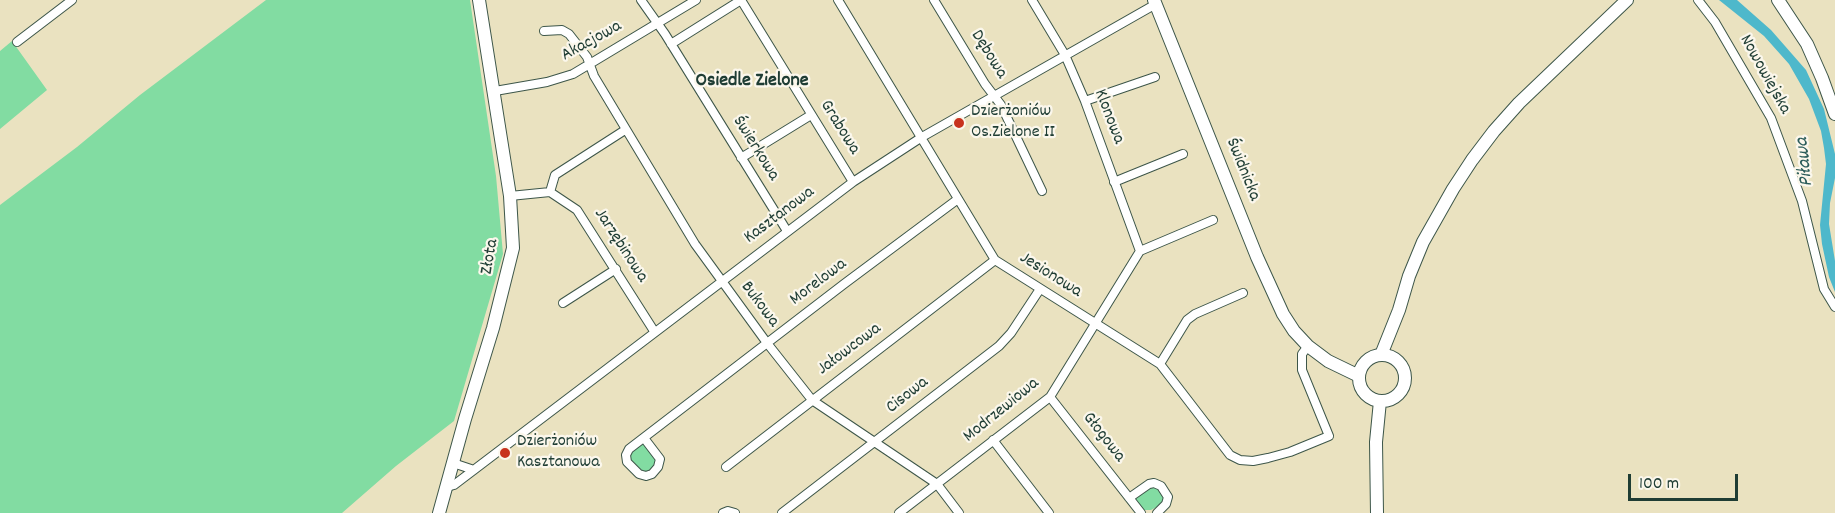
<!DOCTYPE html>
<html>
<head>
<meta charset="utf-8">
<style>
	body { margin:0 }
	#map { position:relative; width:1835px; height:513px; overflow:hidden; background:#eae2c0; font-family:Dekko,sans-serif }
	canvas { display:block }
	.scale { position:absolute; left:1628px; top:474px; width:110px; height:27px; box-sizing:border-box; border:3px solid #1f3d34; border-top:0; padding-left:8px; font-size:18px; line-height:21px; white-space:nowrap; color:#1f3d34; -webkit-text-stroke:4px #fbf7ec; paint-order:stroke }
</style>
</head>
<body>
<div id="map">
<canvas width="1835" height="513"></canvas>
<div class="scale">100 m</div>
</div>
<script>
const ctx = document.querySelector('canvas').getContext('2d');
ctx.lineJoin = 'round';
function fillPath(path, color) { ctx.fillStyle = color; ctx.fill(path, 'evenodd'); }
const toPath = rows => new Path2D(rows.map(r => 'M' + r).join(''));
function trace(path, color, width, dash) { ctx.strokeStyle = color; ctx.lineWidth = width; ctx.lineCap = dash ? 'butt' : 'round'; ctx.setLineDash(dash || []); ctx.stroke(path); }
function drawText(font, color, halo, rows, align = 'center') {
  ctx.font = font + ' Dekko,sans-serif'; ctx.lineWidth = 4.5; ctx.setLineDash([]); ctx.textBaseline = 'middle'; ctx.strokeStyle = halo; ctx.fillStyle = color; for (const [text, x, y, turn = 0] of rows) {
    ctx.save(); ctx.translate(x, y); ctx.rotate((+turn || 0) * Math.PI / 180); ctx.textAlign = isNaN(turn) ? turn : align; if (halo) ctx.strokeText(text, 0, 0); ctx.fillText(text, 0, 0); ctx.restore();
  }
}
const green = toPath([
	[266,0,470,0,496,176,503,254,454,421,396,466,342,513,0,513,0,205,77,147,140,95],
	[12,41,47,90,0,129,0,51],
	[642,444,645,444,657,461,652,470,647,473,641,471,631,461,630,455,633,449],
	[1154,487,1160,490,1164,496,1162,504,1151,510,1142,510,1135,501,1135,499,1145,489]
]);
const water = toPath([
	[1719,0,1737,0,1771,30,1806,70,1824,109,1835,154,1835,178,1830,203,1829,224,1835,261,1835,292,1829,277,1822,244,1820,225,1826,164,1824,148,1821,131,1809,99,1789,64,1764,36]
]);
const street = toPath([
	[641,0,665,34,787,231],
	[741,0,853,182],
	[838,0,995,260,1160,364,1230,455,1240,460,1253,461,1268,458,1290,452,1329,436,1302,370,1302,354,1308,346],
	[934,0,985,84,1001,105,1042,191],
	[1032,0,1065,55,1085,101,1140,251],
	[1698,0,1715,22,1771,118,1802,201,1824,289,1835,307],
	[544,31,562,30,569,34,587,57,594,76,695,244,767,343,812,400,937,484,959,513],
	[17,42,72,0],
	[671,44,741,0],
	[495,91,547,82,573,74,696,0],
	[1085,101,1155,77],
	[741,158,811,115],
	[1114,182,1183,154],
	[550,192,555,175,625,130],
	[510,196,550,192,577,210,654,331],
	[1140,251,1213,220],
	[563,303,616,269],
	[1160,364,1187,320,1195,314,1243,293],
	[1050,397,1141,513],
	[644,438,660,459,658,467,652,474,646,476,639,474,627,462,626,455,629,449,844,284,958,199],
	[993,440,1049,513],
	[453,463,474,470],
	[726,467,995,260],
	[447,487,454,485,853,182,922,137,1156,4],
	[1129,498,1149,484,1154,483,1161,486,1168,497,1166,504,1157,513],
	[723,513,728,511,735,513],
	[782,513,999,346,1011,333,1040,289],
	[899,513,1050,397,1140,251]
]);
const secondary = toPath([
	[1154,0,1257,257,1283,314,1294,331,1308,346,1328,361,1359,376],
	[1778,0,1807,44,1822,78,1835,114],
	[1381,355,1399,310,1409,276,1423,242,1453,189,1472,160,1494,131,1519,103,1627,0],
	'1359 378a23 23 0 1 1 46 0a23 23 0 1 1-46 0Z',
	[439,513,465,419,493,328,513,248,510,196,479,0],
	[1377,513,1376,442,1380,401]
]);
const markers = [
	[959,123,6,"#c8321e"],
	[505,453,6,"#c8321e"]
];
const streetNames = [
	["Akacjowa",592,42,-29],
	["Dębowa",988,55,58],
	["Nowowiejska",1764,75,61],
	["Klonowa",1108,117,69],
	["Grabowa",839,128,58],
	["Świerkowa",755,149,58],
	["Świdnicka",1242,170,68],
	["Kasztanowa",780,216,-37],
	["Jarzębinowa",620,246,57],
	["Złota",491,257,-80],
	["Jesionowa",1050,276,32],
	["Morelowa",819,283,-37],
	["Bukowa",759,305,53],
	["Jałowcowa",850,350,-37],
	["Cisowa",908,396,-38],
	["Modrzewiowa",1002,411,-39],
	["Głogowa",1103,438,52]
];
const poiNames = [
	["Dzierżoniów",971,113],
	["Os.Zielone II",971,134],
	["Dzierżoniów",517,443],
	["Kasztanowa",517,464]
];
const neighbourhoodNames = [
	["Osiedle Zielone",752,82]
];
const waterNames = [
	["Piława",1806,162,-96]
];
fillPath(green, '#82dca2');
fillPath(water, '#4eb8cb');
trace(street, '#3d5649', 10);
trace(secondary, '#3d5649', 14);
trace(street, '#fff', 8);
trace(secondary, '#fff', 12);
for (const [x, y, r, color] of markers) { const dot = new Path2D(); dot.arc(x, y, r, 0, 2 * Math.PI); ctx.fillStyle = color; ctx.fill(dot); trace(dot, '#fbf7ec', 2); }
drawText('18px', '#1f3d34', '#fbf7ec', streetNames);
drawText('18px', '#1f3d34', '#fbf7ec', poiNames, 'left');
drawText('bold 20px', '#1f3d34', '#fbf7ec', neighbourhoodNames);
drawText('italic 20px', '#2b5c5a', '#fbf7ec', waterNames);
</script>
</body>
</html>
